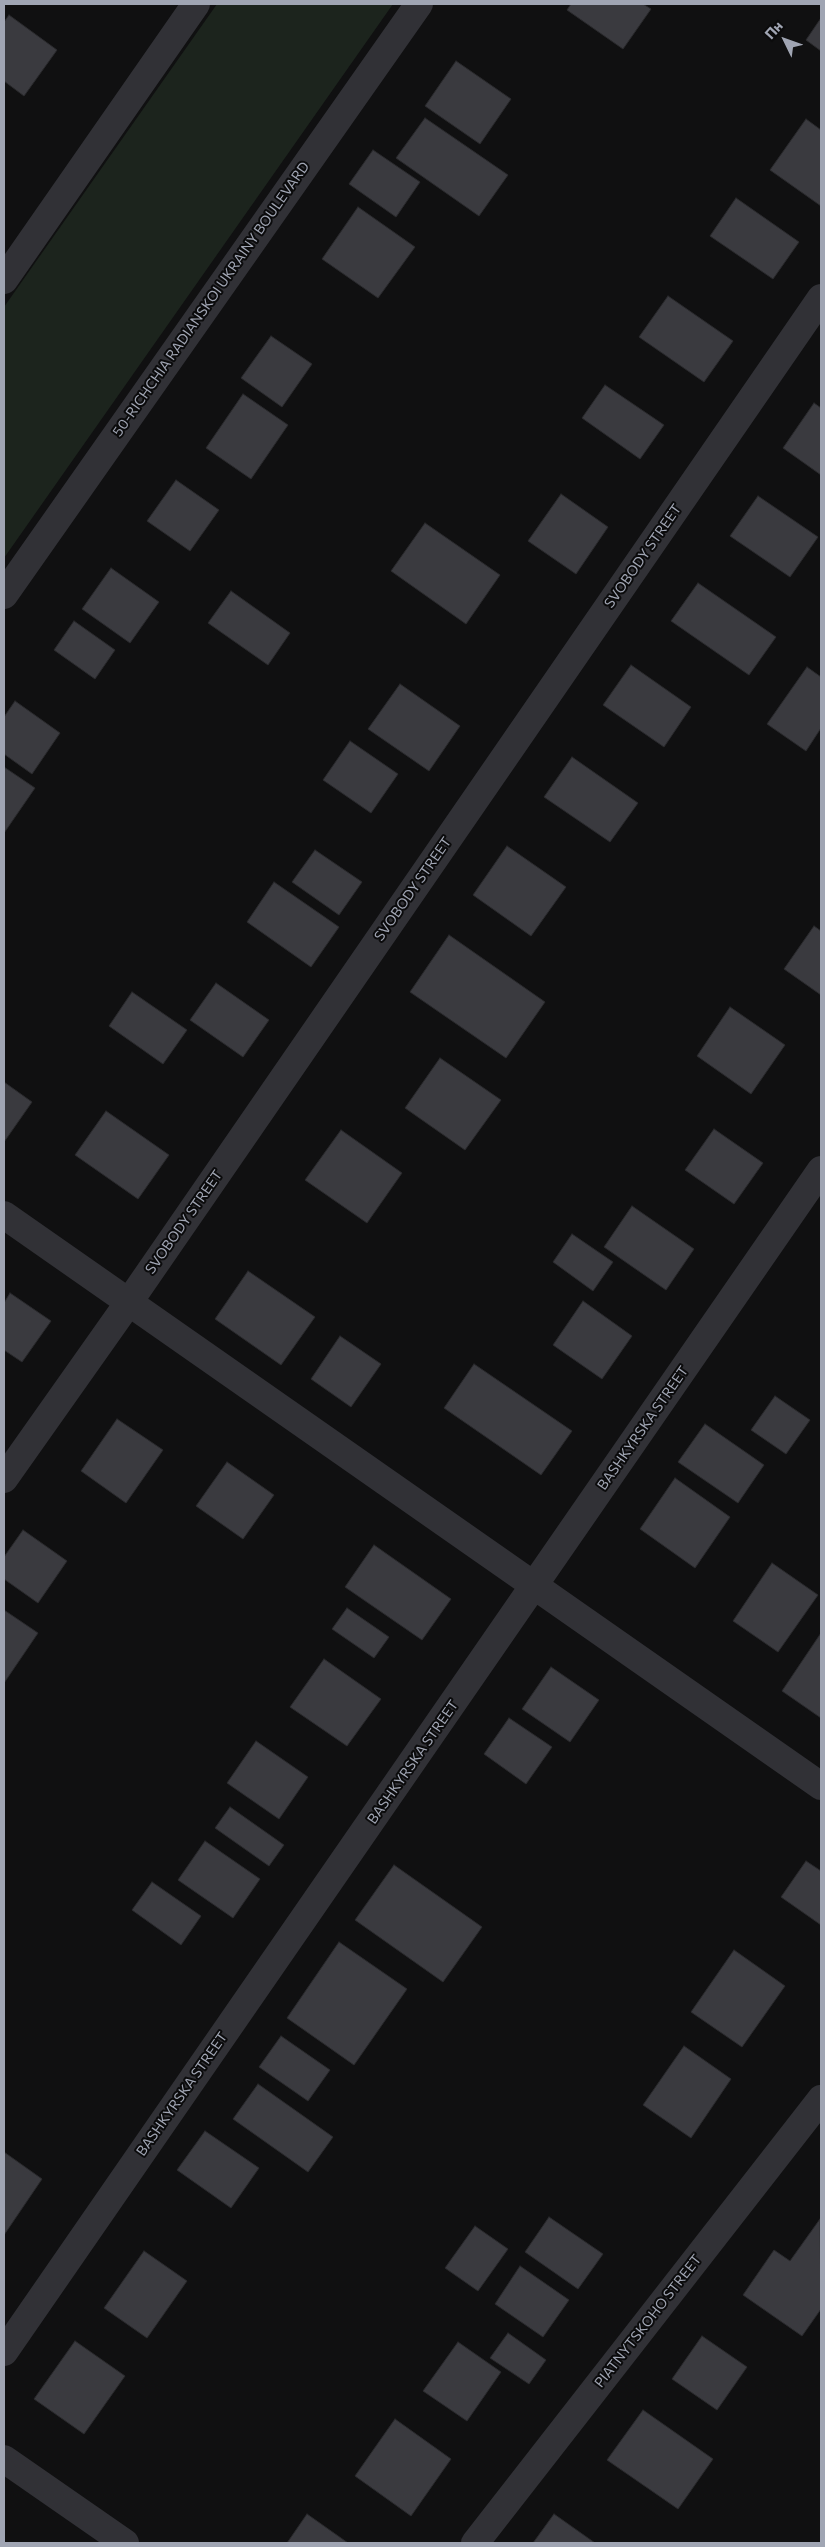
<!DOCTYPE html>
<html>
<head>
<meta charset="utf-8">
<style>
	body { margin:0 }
	#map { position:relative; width:825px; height:2547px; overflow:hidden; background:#101011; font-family:Commissioner,sans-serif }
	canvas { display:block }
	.frame { position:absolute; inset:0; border:5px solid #a0a5b3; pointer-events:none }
	.north { position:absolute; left:760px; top:15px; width:50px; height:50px; -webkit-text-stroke:4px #0b0b0c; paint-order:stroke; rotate:312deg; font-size:14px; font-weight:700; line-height:20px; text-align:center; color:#a0a5b3 }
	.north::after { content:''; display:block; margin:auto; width:18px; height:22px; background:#a0a5b3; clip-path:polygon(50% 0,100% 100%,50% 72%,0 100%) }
</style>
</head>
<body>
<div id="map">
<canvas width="825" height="2547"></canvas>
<div class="frame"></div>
<div class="north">Пн</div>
</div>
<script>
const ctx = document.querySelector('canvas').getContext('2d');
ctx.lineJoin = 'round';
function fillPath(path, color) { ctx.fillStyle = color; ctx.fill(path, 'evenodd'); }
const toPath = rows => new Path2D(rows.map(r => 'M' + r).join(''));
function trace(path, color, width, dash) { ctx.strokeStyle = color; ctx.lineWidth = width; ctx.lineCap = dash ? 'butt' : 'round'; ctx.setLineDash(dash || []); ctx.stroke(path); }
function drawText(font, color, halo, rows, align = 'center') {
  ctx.font = font + ' Commissioner,sans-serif'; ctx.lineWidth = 4; ctx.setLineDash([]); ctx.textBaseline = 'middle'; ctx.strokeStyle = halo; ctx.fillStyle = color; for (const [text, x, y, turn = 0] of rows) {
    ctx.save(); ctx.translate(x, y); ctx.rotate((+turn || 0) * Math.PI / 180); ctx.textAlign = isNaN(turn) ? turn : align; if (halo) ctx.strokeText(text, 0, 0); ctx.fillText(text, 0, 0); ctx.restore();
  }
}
const green = toPath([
	[217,4,393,4,4,558,4,307]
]);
const building = toPath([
	[571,4,643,4,651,9,623,49,567,10,571,4],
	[9,15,57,50,24,96,4,81,4,22,9,15],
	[821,18,821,51,806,40,821,18],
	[456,61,511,99,480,144,425,106,456,61],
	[425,118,508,175,479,216,396,158,425,118],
	[806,119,821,130,821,206,770,170,806,119],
	[373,150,420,182,396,217,349,184,373,150],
	[736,198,799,242,773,279,710,236,736,198],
	[358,207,415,247,378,298,322,259,358,207],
	[668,296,733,341,704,382,639,337,668,296],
	[271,336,312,364,282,407,241,378,271,336],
	[605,385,664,425,640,459,582,418,605,385],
	[243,394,288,425,251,479,206,448,243,394],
	[814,403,821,408,821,475,783,448,814,403],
	[176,480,219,510,190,551,147,521,176,480],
	[561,494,608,527,576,574,528,541,561,494],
	[758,496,818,537,790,577,730,536,758,496],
	[425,523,500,575,466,624,391,571,425,523],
	[111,568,159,602,130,643,82,609,111,568],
	[698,583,776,637,749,675,671,621,698,583],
	[231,591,290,633,268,665,208,623,231,591],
	[74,621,115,650,95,679,54,650,74,621],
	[631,665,691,707,664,747,603,705,631,665],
	[807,667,821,677,821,728,806,751,767,724,807,667],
	[400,684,460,726,429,771,368,729,400,684],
	[15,701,60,733,32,774,4,754,4,717,15,701],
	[350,741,398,774,371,813,323,780,350,741],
	[572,757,638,803,610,842,544,797,572,757],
	[4,767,35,788,4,833,4,767],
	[507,846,566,887,531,936,473,895,507,846],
	[315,850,362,882,339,915,292,882,315,850],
	[274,882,339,927,311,967,247,922,274,882],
	[814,926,821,931,821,995,784,969,814,926],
	[449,935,545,1002,506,1058,410,992,449,935],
	[216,983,269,1020,243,1057,190,1020,216,983],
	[132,992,187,1030,163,1064,109,1026,132,992],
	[730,1007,785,1045,751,1094,697,1056,730,1007],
	[440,1058,501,1100,465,1150,405,1108,440,1058],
	[4,1082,32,1102,4,1142,4,1082],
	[106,1111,169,1155,138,1199,75,1155,106,1111],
	[714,1129,763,1163,734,1204,685,1170,714,1129],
	[341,1130,402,1173,367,1223,305,1180,341,1130],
	[632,1206,694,1249,666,1290,604,1247,632,1206],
	[572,1234,613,1262,593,1291,553,1262,572,1234],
	[248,1271,315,1317,281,1365,215,1319,248,1271],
	[10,1293,51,1321,22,1362,4,1350,4,1303,10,1293],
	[583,1301,632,1336,602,1379,553,1345,583,1301],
	[340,1336,381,1364,351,1407,311,1379,340,1336],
	[474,1364,572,1431,541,1475,444,1408,474,1364],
	[775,1396,810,1420,786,1454,751,1430,775,1396],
	[117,1419,163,1450,126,1503,81,1471,117,1419],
	[705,1424,764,1465,738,1503,678,1462,705,1424],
	[227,1462,274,1495,243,1539,196,1506,227,1462],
	[675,1478,730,1517,695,1568,640,1529,675,1478],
	[23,1530,67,1561,38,1603,4,1579,4,1557,23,1530],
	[374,1545,451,1599,422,1640,345,1587,374,1545],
	[772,1563,818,1595,778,1652,733,1621,772,1563],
	[347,1608,389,1637,374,1658,332,1629,347,1608],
	[4,1610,38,1633,4,1683,4,1610],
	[821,1633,821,1718,782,1691,821,1633],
	[324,1659,381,1699,347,1746,290,1707,324,1659],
	[551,1667,599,1700,570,1742,522,1709,551,1667],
	[509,1718,552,1747,526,1784,484,1754,509,1718],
	[256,1741,308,1777,279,1819,227,1783,256,1741],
	[230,1807,284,1845,269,1866,215,1828,230,1807],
	[205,1841,260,1879,233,1918,178,1880,205,1841],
	[806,1861,821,1871,821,1925,781,1897,806,1861],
	[394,1865,482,1927,443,1982,355,1920,394,1865],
	[152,1882,201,1916,181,1945,132,1910,152,1882],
	[339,1942,407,1989,354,2065,287,2018,339,1942],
	[734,1950,785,1986,742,2047,691,2012,734,1950],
	[281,2036,330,2070,308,2101,259,2067,281,2036],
	[684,2046,731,2079,691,2138,643,2105,684,2046],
	[258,2084,333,2137,308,2172,233,2119,258,2084],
	[205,2131,259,2168,231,2208,177,2170,205,2131],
	[4,2152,42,2179,4,2235,4,2152],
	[549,2217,603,2254,578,2289,525,2252,549,2217],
	[820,2219,821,2309,802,2336,743,2295,774,2250,790,2261,820,2219],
	[475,2226,508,2249,478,2291,445,2268,475,2226],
	[144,2251,187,2281,147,2338,104,2308,144,2251],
	[520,2266,569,2300,543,2337,495,2304,520,2266],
	[508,2333,546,2360,529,2384,490,2358,508,2333],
	[702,2336,747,2367,717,2410,672,2379,702,2336],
	[75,2341,125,2376,84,2434,34,2399,75,2341],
	[458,2342,501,2372,467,2421,423,2391,458,2342],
	[643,2410,713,2459,678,2509,607,2460,643,2410],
	[395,2419,451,2459,411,2516,355,2476,395,2419],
	[307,2514,348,2543,287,2543,307,2514],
	[554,2514,595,2543,533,2543,554,2514]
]);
const street = toPath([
	[4,280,196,4],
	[4,595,419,4],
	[4,1215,821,1786],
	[4,1479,129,1302,821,298],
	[4,2352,821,1170],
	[4,2459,125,2543],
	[475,2543,821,2099]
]);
const streetNames = [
	["50-RICHCHIA RADIANSKOI UKRAINY BOULEVARD",211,299,-55],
	["SVOBODY STREET",643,556,-55],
	["SVOBODY STREET",413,889,-55],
	["SVOBODY STREET",184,1222,-55],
	["BASHKYRSKA STREET",643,1428,-55],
	["BASHKYRSKA STREET",413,1762,-55],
	["BASHKYRSKA STREET",182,2094,-55],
	["PIATNYTSKOHO STREET",648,2321,-52]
];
fillPath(green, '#1c241d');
fillPath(building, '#3a3a3f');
trace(building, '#2a2a2d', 1);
trace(street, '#313136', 28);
drawText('14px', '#a0a5b3', '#0b0b0c', streetNames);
</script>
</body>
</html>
